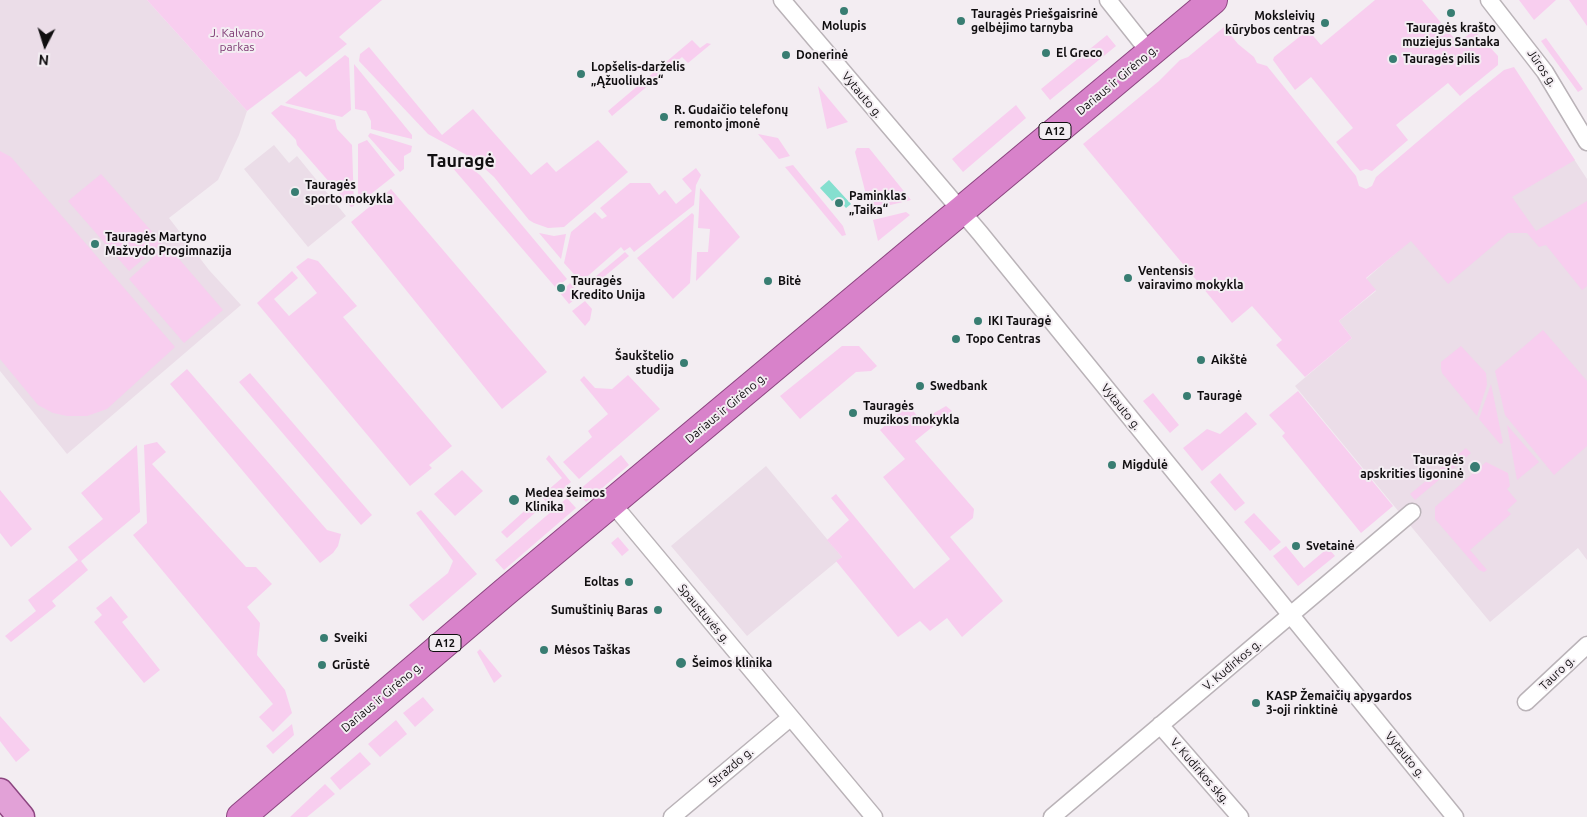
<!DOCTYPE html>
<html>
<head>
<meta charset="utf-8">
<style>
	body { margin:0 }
	#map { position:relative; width:1587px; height:817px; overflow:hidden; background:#f3edf2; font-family:Ubuntu,sans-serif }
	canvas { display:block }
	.north { position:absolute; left:20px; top:20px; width:50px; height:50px; -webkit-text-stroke:4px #f3edf2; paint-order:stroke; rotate:185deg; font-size:14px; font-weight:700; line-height:20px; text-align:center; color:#100e10 }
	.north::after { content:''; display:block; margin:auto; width:18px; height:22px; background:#100e10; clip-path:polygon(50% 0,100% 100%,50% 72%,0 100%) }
</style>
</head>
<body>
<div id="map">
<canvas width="1587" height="817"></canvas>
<div class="north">N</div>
</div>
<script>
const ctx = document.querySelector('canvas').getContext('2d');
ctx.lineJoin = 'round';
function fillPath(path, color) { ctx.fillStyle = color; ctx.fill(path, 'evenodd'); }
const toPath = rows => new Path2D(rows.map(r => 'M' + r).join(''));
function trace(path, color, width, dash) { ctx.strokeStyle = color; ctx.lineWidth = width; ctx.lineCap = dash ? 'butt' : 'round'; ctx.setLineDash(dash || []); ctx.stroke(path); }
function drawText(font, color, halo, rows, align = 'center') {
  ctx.font = font + ' Ubuntu,sans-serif'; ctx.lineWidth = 4; ctx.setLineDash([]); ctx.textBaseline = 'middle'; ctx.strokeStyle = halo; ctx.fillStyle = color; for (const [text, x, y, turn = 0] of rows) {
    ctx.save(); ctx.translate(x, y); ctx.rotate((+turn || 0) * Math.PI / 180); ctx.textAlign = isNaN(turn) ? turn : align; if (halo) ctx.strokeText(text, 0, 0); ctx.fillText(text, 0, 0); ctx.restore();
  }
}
const built = toPath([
	[0,0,147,0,247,111,239,135,218,180,169,218,209,270,241,305,67,454,0,371],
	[274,145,289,163,297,156,346,216,308,247,244,169],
	[1570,153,1587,179,1587,560,1578,548,1490,622,1295,386,1352,338,1339,321,1376,291,1366,279,1447,208],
	[766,466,842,557,747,636,671,546]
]);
const green = toPath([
	[147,0,382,0,339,37,347,44,306,77,300,71,247,111],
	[1375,0,1422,0,1458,43,1474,30,1498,56,1498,65,1460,96,1448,83,1396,125,1408,140,1372,171,1366,169,1360,171,1336,142,1353,128,1311,77,1295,90,1273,60,1274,57,1308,30,1321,45],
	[1519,0,1556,0,1534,20],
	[1569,0,1587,0,1587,26],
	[1224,27,1238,44,1254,57,1257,63,1267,66,1356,176,1359,186,1366,189,1372,186,1376,177,1464,102,1504,70,1514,67,1575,160,1512,197,1536,231,1587,201,1587,286,1582,290,1546,245,1539,247,1527,233,1508,233,1448,284,1411,241,1366,278,1376,290,1339,321,1352,338,1305,377,1276,345,1282,340,1252,306,1232,323,1083,144,1159,81,1180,60,1188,57],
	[1107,35,1116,46,1050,100,1041,89],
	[1546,38,1583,89,1578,92,1541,41],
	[692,40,700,48,707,43,711,44,688,63,682,57,612,116,608,111],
	[369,47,442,135,473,109,531,175,547,162,556,172,598,140,628,172,564,227,548,228,534,223,529,220,494,177,474,159,428,134,359,61,360,54],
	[345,55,349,58,351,110,342,117,285,103],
	[354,64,412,135,412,139,371,129,371,121,366,111,355,109],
	[818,86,848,122,827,129],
	[281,105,335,120,337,129,352,145,354,206,351,207,297,145,296,140,271,113],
	[1016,105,1026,118,963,172,952,159],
	[370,133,412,146,411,152,404,156,404,169,400,172,368,136],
	[758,134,778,138,790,156,779,159],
	[367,140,395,175,362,201,358,198,358,144],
	[857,148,869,148,911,200,870,210,855,152],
	[0,151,11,157,175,347,107,409,87,416,67,416,53,413,38,405,0,359],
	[445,159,467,165,480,175,567,279,556,288],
	[793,165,843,226,846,235,842,236,785,167],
	[696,168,701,175,696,185,694,205,634,252,630,247,624,251,621,247,581,282,564,263,571,232,595,212,602,219,607,216,600,208,630,183,650,183,659,195,665,190,676,204,692,191,682,179],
	[101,174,162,243,129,271,68,201],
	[700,188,740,237,696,281,697,252,708,252,710,229,698,228],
	[391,189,547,372,502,409,351,222],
	[906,212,910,215,878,241,873,220],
	[692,213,694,215,690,283,673,299,637,258],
	[539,233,554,236,566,234,561,259],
	[167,245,223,310,184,343,129,279],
	[625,252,629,256,593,286,589,282],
	[308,258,318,261,357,306,343,317,452,446,429,465,432,468,410,486,257,303,292,271,298,278,274,299,289,316,317,293,296,267],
	[570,283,580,295,569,304,560,293],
	[585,301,592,309,590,320,585,326,572,311],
	[1543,330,1587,381,1587,446,1554,475,1505,415,1495,371],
	[842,346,859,346,877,366,871,371,856,372,800,419,780,396],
	[1461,346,1486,373,1487,385,1477,416,1442,373,1441,368,1441,362],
	[187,369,327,530,341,534,338,546,333,553,320,563,170,384],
	[250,373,372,515,361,525,239,382],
	[628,375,660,409,579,479,563,462,592,437,588,431,608,414,580,380,584,376,595,388,612,389],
	[1491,384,1503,443,1500,444,1479,419],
	[1298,391,1393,506,1361,533,1282,436,1285,433,1269,415],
	[1153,393,1179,425,1170,433,1143,401],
	[905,401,919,418,929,416,946,406,952,411,915,441,974,509,973,518,950,537,1003,601,962,637,947,618,930,631,920,621,898,637,836,561,842,557,827,540,849,520,831,498,836,494,914,589,950,559,883,477,905,459,880,430,899,413,894,407],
	[1246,412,1257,424,1202,471,1183,448,1207,429,1220,434],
	[1507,425,1539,462,1517,480],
	[157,442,166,452,152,464,246,567,256,567,272,584,247,607,260,623,257,655,285,690,292,713,273,732,259,717,273,704,133,535,147,523,144,445],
	[137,445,140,512,81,561,88,570,52,601,56,606,11,642,5,636,36,611,28,600,78,560,68,547,103,519,81,493],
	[1466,448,1471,453,1415,500,1410,494],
	[549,455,571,482,547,503,541,496,562,478,546,459],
	[621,455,629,465,586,502,580,495,580,489],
	[1486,462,1508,473,1510,486,1507,489,1517,501,1507,510,1511,514,1470,550,1487,570,1484,572,1479,570,1435,519,1435,507],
	[462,470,483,491,455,516,434,494],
	[1220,473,1245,503,1235,511,1210,482],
	[0,490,32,529,11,547,0,533],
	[567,498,576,508,504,570,495,560],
	[531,505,537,511,507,538,501,532],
	[421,510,477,574,423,621,409,605,448,573,453,561,416,513],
	[1254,513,1281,542,1270,551,1244,522],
	[618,537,629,550,622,556,611,543],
	[1286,546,1304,568,1328,548,1335,556,1298,586,1273,556],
	[111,596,128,617,122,622,160,670,144,683,94,622,102,615,96,608],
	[480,649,502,676,494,683,477,652],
	[423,697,434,710,415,727,403,713],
	[0,716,30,750,16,762,0,741],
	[396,720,407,734,380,757,368,744],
	[292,724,294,735,273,754,266,746],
	[360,752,371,764,340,790,330,778],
	[325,784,335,794,307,817,290,817]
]);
const water = toPath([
	[829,180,851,204,846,208,837,198,832,201,820,188]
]);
const minor = toPath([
	[782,0,980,233,1455,817],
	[1108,0,1150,53],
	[1489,0,1545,72,1587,142],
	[612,503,874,817],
	[1526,702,1587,645],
	[1160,725,1240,817],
	[672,817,790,718],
	[1052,817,1412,512]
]);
const primary = toPath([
	[0,792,21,817]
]);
const trunk = toPath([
	[241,817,505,592,1213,0]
]);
const markers = [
	[844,11,5,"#387d72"],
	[1451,13,5,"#387d72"],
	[961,21,5,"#387d72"],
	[1325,23,5,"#387d72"],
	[1046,53,5,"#387d72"],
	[786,55,5,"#387d72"],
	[1393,59,5,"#387d72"],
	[581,74,5,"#387d72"],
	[664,117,5,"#387d72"],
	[295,192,5,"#387d72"],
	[839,203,5,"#387d72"],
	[95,244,5,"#387d72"],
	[1128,278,5,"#387d72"],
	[768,281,5,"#387d72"],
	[561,288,5,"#387d72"],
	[978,321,5,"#387d72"],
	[956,339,5,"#387d72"],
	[1201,360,5,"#387d72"],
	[684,363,5,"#387d72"],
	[920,386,5,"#387d72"],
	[1187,396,5,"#387d72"],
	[853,413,5,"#387d72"],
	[1112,465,5,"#387d72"],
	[1475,467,6,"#387d72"],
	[514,500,6,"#387d72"],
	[1296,546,5,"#387d72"],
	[629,582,5,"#387d72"],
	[658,610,5,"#387d72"],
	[324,638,5,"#387d72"],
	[544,650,5,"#387d72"],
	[681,663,6,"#387d72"],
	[322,665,5,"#387d72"],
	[1256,703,5,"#387d72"]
];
const shields = [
	[1055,131,32],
	[445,643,32]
];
const shieldNames = [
	["A12",1055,131],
	["A12",445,643]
];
const poiNames = [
	["Tauragės Priešgaisrinė",971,14],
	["gelbėjimo tarnyba",971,28],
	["Moksleivių",1315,16,"right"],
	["kūrybos centras",1315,30,"right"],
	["Molupis",844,26,"center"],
	["Tauragės krašto",1451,28,"center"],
	["muziejus Santaka",1451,42,"center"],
	["El Greco",1056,53],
	["Donerinė",796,55],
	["Tauragės pilis",1403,59],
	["Lopšelis-darželis",591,67],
	["„Ąžuoliukas“",591,81],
	["R. Gudaičio telefonų",674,110],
	["remonto įmonė",674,124],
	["Tauragės",305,185],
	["sporto mokykla",305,199],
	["Paminklas",849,196],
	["„Taika“",849,210],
	["Tauragės Martyno",105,237],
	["Mažvydo Progimnazija",105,251],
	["Ventensis",1138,271],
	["vairavimo mokykla",1138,285],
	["Tauragės",571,281],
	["Kredito Unija",571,295],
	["Bitė",778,281],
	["IKI Tauragė",988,321],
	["Topo Centras",966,339],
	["Šaukštelio",674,356,"right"],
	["studija",674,370,"right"],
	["Aikštė",1211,360],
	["Swedbank",930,386],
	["Tauragė",1197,396],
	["Tauragės",863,406],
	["muzikos mokykla",863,420],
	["Tauragės",1464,460,"right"],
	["apskrities ligoninė",1464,474,"right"],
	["Migdulė",1122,465],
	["Medea šeimos",525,493],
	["Klinika",525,507],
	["Svetainė",1306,546],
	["Eoltas",619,582,"right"],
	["Sumuštinių Baras",648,610,"right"],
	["Sveiki",334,638],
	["Mėsos Taškas",554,650],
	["Šeimos klinika",692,663],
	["Grūstė",332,665],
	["KASP Žemaičių apygardos",1266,696],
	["3-oji rinktinė",1266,710]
];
const parkNames = [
	["J. Kalvano",237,33],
	["parkas",237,47]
];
const streetNames = [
	["Jūros g.",1542,68,56],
	["Dariaus ir Girėno g.",1117,80,-40],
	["Vytauto g.",862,95,50],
	["Vytauto g.",1121,407,51],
	["Dariaus ir Girėno g.",726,408,-40],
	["Spaustuvės g.",704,614,50],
	["V. Kudirkos g.",1232,665,-40],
	["Tauro g.",1557,673,-44],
	["Dariaus ir Girėno g.",382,697,-40],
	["Vytauto g.",1405,755,51],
	["Strazdo g.",731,767,-40],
	["V. Kudirkos skg.",1200,771,49]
];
const districtNames = [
	["Tauragė",461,161]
];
fillPath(built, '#ebdde8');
fillPath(green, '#f8ceef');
fillPath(water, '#85dfcf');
trace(minor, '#bab3b8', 19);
trace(primary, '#8c4580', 29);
trace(trunk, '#8c4580', 30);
trace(minor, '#fff', 16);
trace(primary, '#e2a1d7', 26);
trace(trunk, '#d882ca', 28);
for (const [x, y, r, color] of markers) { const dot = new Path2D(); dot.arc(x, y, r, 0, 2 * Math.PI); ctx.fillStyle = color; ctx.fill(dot); trace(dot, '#f3edf2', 2); }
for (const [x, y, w] of shields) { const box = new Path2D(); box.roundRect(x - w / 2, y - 8.5, w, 17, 4); ctx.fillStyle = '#f3edf2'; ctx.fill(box); trace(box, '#100e10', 1); }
drawText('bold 11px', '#100e10', null, shieldNames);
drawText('bold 12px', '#100e10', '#f3edf2', poiNames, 'left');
drawText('12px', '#7d3a73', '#f3edf2', parkNames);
drawText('12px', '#100e10', '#f3edf2', streetNames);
drawText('bold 18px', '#100e10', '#f3edf2', districtNames);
</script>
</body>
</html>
